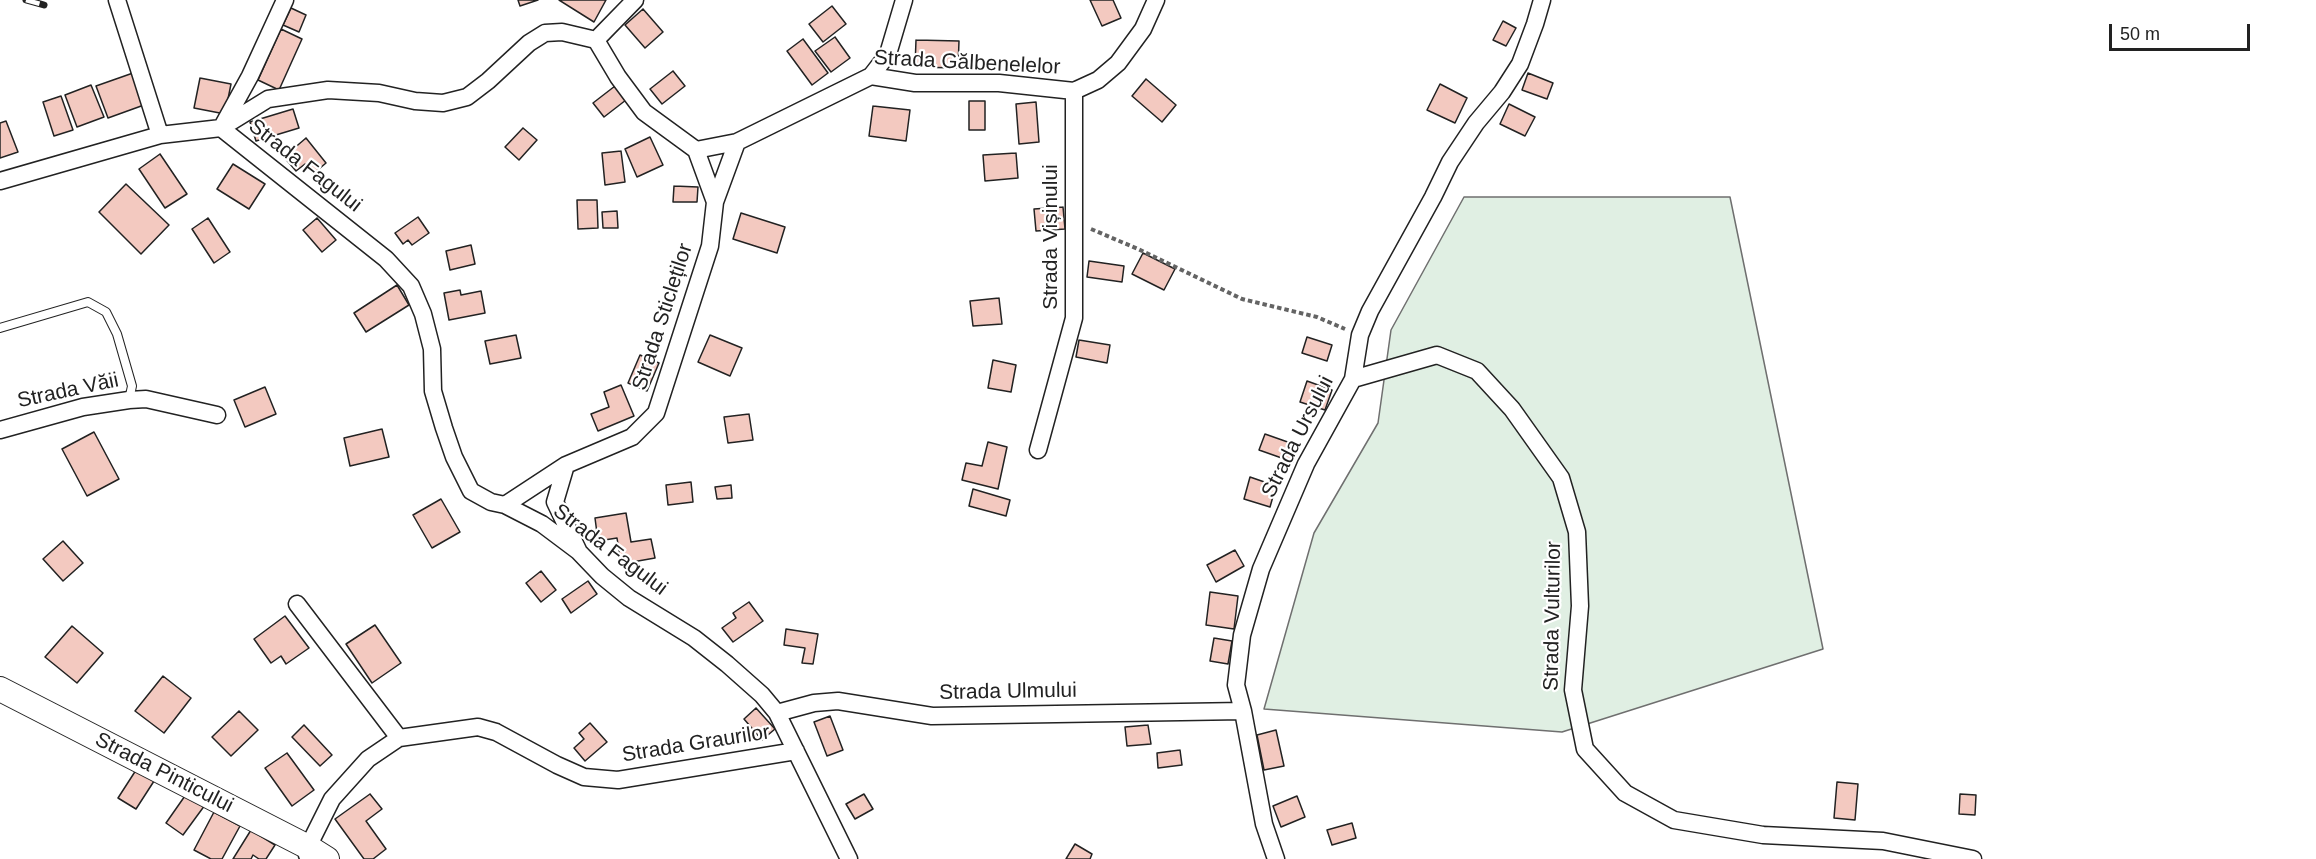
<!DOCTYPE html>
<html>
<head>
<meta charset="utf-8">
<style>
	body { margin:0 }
	#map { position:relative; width:2316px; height:859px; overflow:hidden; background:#fff; font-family:Arial,sans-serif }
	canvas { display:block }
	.scale { position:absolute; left:2109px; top:24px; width:141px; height:27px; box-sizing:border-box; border:3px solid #222; border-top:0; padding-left:8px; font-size:18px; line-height:21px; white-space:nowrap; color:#222; -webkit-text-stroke:4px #fff; paint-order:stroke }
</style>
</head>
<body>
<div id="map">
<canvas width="2316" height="859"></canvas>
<div class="scale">50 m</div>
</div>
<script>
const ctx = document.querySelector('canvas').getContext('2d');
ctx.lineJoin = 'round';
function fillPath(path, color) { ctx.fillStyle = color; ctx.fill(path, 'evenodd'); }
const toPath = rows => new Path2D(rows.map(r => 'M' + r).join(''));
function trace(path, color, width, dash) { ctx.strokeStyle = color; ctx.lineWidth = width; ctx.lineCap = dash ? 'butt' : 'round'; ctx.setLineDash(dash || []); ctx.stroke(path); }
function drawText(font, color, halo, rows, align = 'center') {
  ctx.font = font + ' Arial,sans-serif'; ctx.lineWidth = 4.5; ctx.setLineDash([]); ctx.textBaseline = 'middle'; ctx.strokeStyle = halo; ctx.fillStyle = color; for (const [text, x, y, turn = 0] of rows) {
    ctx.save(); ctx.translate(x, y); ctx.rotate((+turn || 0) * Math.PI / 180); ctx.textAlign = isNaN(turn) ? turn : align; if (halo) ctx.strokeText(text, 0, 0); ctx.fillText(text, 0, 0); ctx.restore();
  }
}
const green = toPath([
	[1464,197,1730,197,1823,649,1562,732,1264,709,1314,533,1378,423,1391,330,1464,197]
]);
const building = toPath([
	[518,0,538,0,520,6,518,0],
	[559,0,606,0,594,22,559,0],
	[1090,0,1113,0,1121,18,1102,26,1090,0],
	[832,6,846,24,823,42,809,24,832,6],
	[291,8,306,15,299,32,283,25,291,8],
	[643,9,663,32,645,48,625,25,643,9],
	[1503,21,1516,28,1506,46,1493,40,1503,21],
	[281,29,302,39,279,90,258,80,281,29],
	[835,37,850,58,831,72,815,51,835,37],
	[803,39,828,73,812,85,787,51,803,39],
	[916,40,959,41,958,68,915,67,916,40],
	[673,71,685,86,662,104,650,89,673,71],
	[133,73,144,105,108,118,96,86,133,73],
	[1528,73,1553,83,1547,99,1522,90,1528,73],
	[200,78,231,84,225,114,194,108,200,78],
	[1146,79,1176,105,1162,122,1132,96,1146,79],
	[1440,84,1467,98,1455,123,1427,110,1440,84],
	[91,85,104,117,77,127,65,95,91,85],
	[615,86,626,100,604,117,593,103,615,86],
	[61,96,73,130,54,136,43,102,61,96],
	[969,101,985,101,985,130,969,130,969,101],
	[1036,102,1039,142,1019,144,1016,104,1036,102],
	[1509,104,1535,117,1525,136,1500,124,1509,104],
	[873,106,910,110,906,141,869,136,873,106],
	[293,109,299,128,256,141,250,122,293,109],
	[6,121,18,152,0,158,0,123,6,121],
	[523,128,537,140,519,160,505,147,523,128],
	[650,137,663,165,637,177,625,149,650,137],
	[306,138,326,163,313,174,305,164,296,171,284,157,306,138],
	[621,151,625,182,605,185,602,153,621,151],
	[1016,153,1018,178,985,181,983,155,1016,153],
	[160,154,187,194,165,208,139,169,160,154],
	[233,164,265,184,249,209,217,189,233,164],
	[126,184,169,225,141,254,99,212,126,184],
	[674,186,698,187,697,202,673,202,674,186],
	[577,200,597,200,598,228,578,229,577,200],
	[1063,207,1065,229,1036,231,1034,209,1063,207],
	[617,211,618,228,603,228,602,212,617,211],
	[741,213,785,227,777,253,733,239,741,213],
	[418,217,429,233,412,245,408,240,403,244,395,233,418,217],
	[208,218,230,252,214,263,192,229,208,218],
	[317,218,336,240,322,252,303,230,317,218],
	[471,245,475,264,450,270,446,251,471,245],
	[1143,253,1175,269,1164,290,1132,274,1143,253],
	[1089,261,1124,266,1122,282,1087,277,1089,261],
	[397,285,409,305,366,332,354,313,397,285],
	[460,290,461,295,481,291,485,313,449,320,444,293,460,290],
	[999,298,1002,324,973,326,970,301,999,298],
	[516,335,521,358,490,364,485,341,516,335],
	[710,335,742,348,730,376,698,362,710,335],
	[1307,337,1332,345,1327,361,1302,353,1307,337],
	[1079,340,1110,345,1107,363,1076,357,1079,340],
	[640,355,659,363,647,391,628,383,640,355],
	[993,360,1016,365,1011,392,988,388,993,360],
	[1307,381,1332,390,1325,410,1300,402,1307,381],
	[621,385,634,416,598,431,591,414,609,407,604,392,621,385],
	[265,387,276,414,245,427,234,400,265,387],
	[749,414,753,440,728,443,724,417,749,414],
	[382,429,389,457,350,466,344,438,382,429],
	[94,432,119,479,87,496,62,449,94,432],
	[1265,434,1299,446,1293,462,1259,450,1265,434],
	[988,442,1007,447,998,489,962,480,966,463,982,466,988,442],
	[1250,477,1276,486,1270,507,1244,499,1250,477],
	[691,482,693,502,668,505,666,485,691,482],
	[731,485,732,498,717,499,715,487,731,485],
	[973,489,1010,500,1006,516,969,506,973,489],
	[441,499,460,532,432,548,413,515,441,499],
	[626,513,631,542,651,539,655,558,621,564,617,538,598,541,595,518,626,513],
	[63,541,83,563,63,581,43,559,63,541],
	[1235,550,1244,566,1216,582,1207,565,1235,550],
	[541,571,556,590,541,602,526,583,541,571],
	[588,581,597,594,571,613,562,599,588,581],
	[1210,592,1238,596,1234,629,1206,625,1210,592],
	[749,602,763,621,733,642,722,628,736,618,733,613,749,602],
	[285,616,309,648,286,664,281,656,271,663,254,639,285,616],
	[375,625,401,663,372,683,346,644,375,625],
	[72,626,103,653,77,683,45,657,72,626],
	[786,629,818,634,813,664,802,663,805,648,784,645,786,629],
	[1214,638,1232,641,1228,664,1210,661,1214,638],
	[163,676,191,698,164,733,135,711,163,676],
	[756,708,775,729,762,740,744,719,756,708],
	[239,711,258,730,231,756,212,737,239,711],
	[830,716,843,750,827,756,814,722,830,716],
	[590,723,607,742,585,761,574,748,584,739,579,733,590,723],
	[304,725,332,755,320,766,292,737,304,725],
	[1148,725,1151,744,1127,746,1125,727,1148,725],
	[1276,730,1284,766,1264,770,1257,735,1276,730],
	[1180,750,1182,765,1158,768,1157,753,1180,750],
	[287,753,314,790,292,806,265,768,287,753],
	[138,767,156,778,136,809,118,798,138,767],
	[1837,782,1858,784,1855,820,1834,818,1837,782],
	[187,793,205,805,183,835,166,823,187,793],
	[370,794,382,809,366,821,386,849,373,859,364,859,335,819,370,794],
	[864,794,873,809,855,819,846,804,864,794],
	[1960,794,1976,795,1975,815,1959,814,1960,794],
	[1297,796,1305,817,1281,827,1273,806,1297,796],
	[214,812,240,826,222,859,211,859,194,850,214,812],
	[1352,823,1356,838,1332,845,1327,830,1352,823],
	[251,830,275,845,266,859,259,859,253,855,251,859,233,859,251,830],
	[1075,844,1092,854,1090,859,1066,859,1075,844]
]);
const path = toPath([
	[1091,229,1138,249,1242,299,1317,317,1345,329]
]);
const service = toPath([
	[0,328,88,302,106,312,117,334,132,386,129,400]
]);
const minor = toPath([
	[117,0,160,135],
	[596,40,635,0],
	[871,76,888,54,904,0],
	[223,125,250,76,285,0],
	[221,128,386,259,411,286,423,314,432,349,433,391,444,428,454,457,471,491,491,502,505,505,542,524,578,551,602,576,629,598,694,638,727,664,762,695,777,713,849,859],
	[696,150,715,202],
	[0,181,160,135,221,128,268,99,328,90,379,93,415,101,443,103,467,97,488,81,529,43,545,33,562,32,596,40,618,77,644,112,696,150,737,142,871,76,915,83,999,83,1074,91,1098,80,1118,63,1143,29,1156,0],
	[1353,379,1437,355,1477,371,1512,409,1561,478,1577,532,1580,606,1573,690,1585,749,1625,793,1674,820,1763,835,1883,841,1973,859],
	[0,430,83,407,129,400,146,399,217,415],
	[1038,450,1074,318,1074,91],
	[566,465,555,502,578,550],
	[505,505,566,465,632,437,656,413,710,246,715,202,737,142],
	[297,604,399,738],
	[777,713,814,703,838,701,932,716,1243,711],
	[307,855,308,847,332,799,368,759,399,738,478,727,496,732,557,765,584,777,618,780,796,751],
	[1276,859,1264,824,1243,711,1236,685,1242,635,1261,569,1306,464,1353,379,1360,335,1370,311,1433,197,1450,162,1476,123,1502,92,1520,64,1535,24,1542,0]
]);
const secondary = toPath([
	[0,689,308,847,327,859]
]);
const rail = toPath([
	[26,0,44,5]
]);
const streetNames = [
	["Strada Gălbenelelor",967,63,3],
	["Strada Fagului",305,166,38],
	["Strada Vișinului",1051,237,-90],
	["Strada Sticleților",663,317,-72],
	["Strada Văii",68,391,-12],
	["Strada Ursului",1298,437,-63],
	["Strada Fagului",610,550,37],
	["Strada Vulturilor",1553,616,-89],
	["Strada Ulmului",1008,692,-1],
	["Strada Graurilor",696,744,-9],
	["Strada Pinticului",164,773,27]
];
fillPath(green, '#e0efe3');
trace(green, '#6f6f6f', 1.5);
fillPath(building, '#f3c9c0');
trace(building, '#222', 1.5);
trace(service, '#222', 10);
trace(minor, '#222', 19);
trace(secondary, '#222', 26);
trace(path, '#646464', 4, [4.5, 3]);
trace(service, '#fff', 8);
trace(minor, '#fff', 16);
trace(secondary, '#fff', 24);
trace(rail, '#222', 7);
trace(rail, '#fff', 4.5, [14]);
drawText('21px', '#222', '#fff', streetNames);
</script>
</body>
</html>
